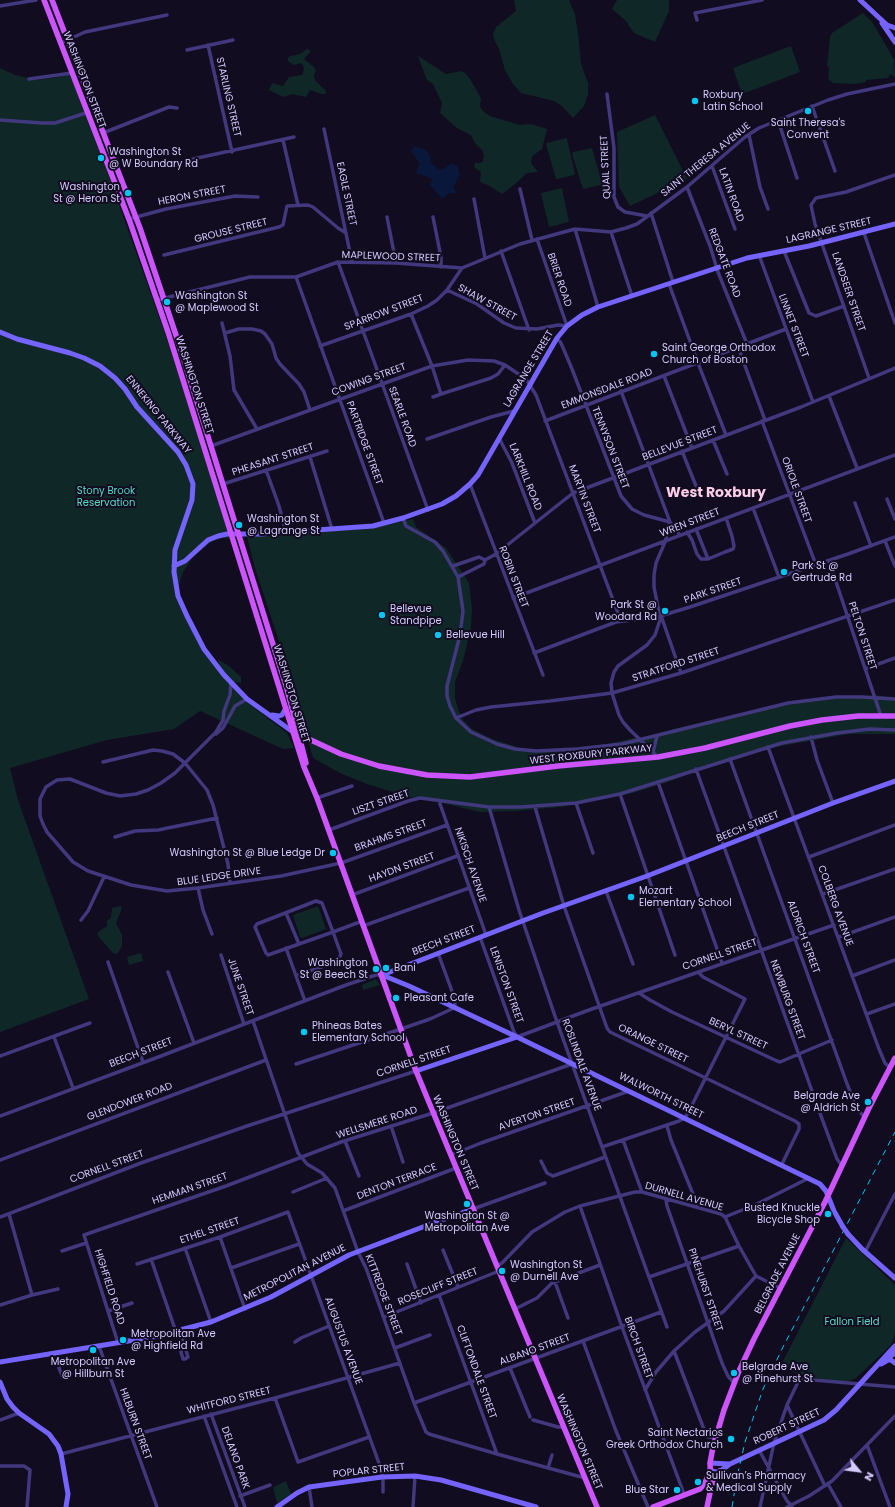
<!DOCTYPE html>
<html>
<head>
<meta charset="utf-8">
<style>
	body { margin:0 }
	#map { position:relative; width:895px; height:1507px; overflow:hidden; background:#110c1f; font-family:Poppins,sans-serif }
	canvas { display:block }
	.north { position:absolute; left:839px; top:1451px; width:40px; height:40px; -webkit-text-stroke:3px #110c1f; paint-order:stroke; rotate:119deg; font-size:11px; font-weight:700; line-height:16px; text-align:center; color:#d5cbfe }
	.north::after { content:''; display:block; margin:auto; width:14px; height:18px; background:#d5cbfe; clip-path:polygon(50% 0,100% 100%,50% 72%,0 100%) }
</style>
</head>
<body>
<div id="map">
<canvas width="895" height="1507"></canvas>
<div class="north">N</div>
</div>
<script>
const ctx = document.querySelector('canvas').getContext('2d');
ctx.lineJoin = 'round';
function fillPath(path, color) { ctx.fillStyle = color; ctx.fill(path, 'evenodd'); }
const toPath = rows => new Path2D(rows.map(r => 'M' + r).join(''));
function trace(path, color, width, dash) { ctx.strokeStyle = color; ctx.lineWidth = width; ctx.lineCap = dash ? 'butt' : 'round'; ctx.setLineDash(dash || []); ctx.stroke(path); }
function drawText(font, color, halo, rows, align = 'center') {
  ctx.font = font + ' Poppins,sans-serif'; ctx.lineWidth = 4; ctx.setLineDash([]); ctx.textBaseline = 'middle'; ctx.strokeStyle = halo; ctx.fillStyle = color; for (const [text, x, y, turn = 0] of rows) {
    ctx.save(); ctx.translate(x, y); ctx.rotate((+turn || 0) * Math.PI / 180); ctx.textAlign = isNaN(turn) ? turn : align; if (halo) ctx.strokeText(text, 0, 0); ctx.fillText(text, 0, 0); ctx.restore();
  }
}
const green = toPath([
	[514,0,569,0,570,3,575,14,578,33,581,64,588,83,588,94,584,106,573,118,562,106,554,101,521,93,513,84,505,70,499,49,494,39,493,34,496,27,516,11],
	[617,0,669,0,669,11,655,42,634,33,625,20,612,9],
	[863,13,872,22,894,59,895,77,890,74,888,78,866,80,866,82,853,84,833,83,828,79,829,67,827,66,830,37,832,33],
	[791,46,800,72,742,94,733,68],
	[307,49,311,51,304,59,314,67,316,70,314,75,315,80,325,90,326,92,325,94,321,94,310,90,306,97,292,94,283,97,269,90,272,83,283,86,289,77,302,75,304,69,303,65,300,63,295,65,292,64,288,61,288,58,290,56,300,54],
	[418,56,446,74,461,71,465,73,470,79,481,98,480,107,484,112,490,116,520,125,531,124,547,129,542,149,535,154,532,157,531,163,538,172,527,173,514,185,502,194,488,185,482,183,480,181,481,172,474,167,475,163,480,163,483,161,484,155,482,150,475,143,471,135,457,128,440,113,442,103,433,84,427,80],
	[0,68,15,75,37,80,60,77,72,73,167,339,223,512,229,539,223,538,211,542,193,557,183,572,178,589,185,609,207,652,243,694,248,703,287,733,294,748,283,749,200,711,174,729,107,740,10,768,18,800,89,999,0,1032],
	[655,115,687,179,630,206,619,187,617,132],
	[566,138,567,139,575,174,574,175,557,179,556,179,546,144,547,143],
	[592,148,602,183,601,185,583,189,572,154,573,152],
	[562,188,569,222,549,227,541,193],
	[413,519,416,527,446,548,469,583,472,609,471,627,463,661,455,682,455,698,458,709,463,720,472,729,492,739,521,748,547,751,607,744,634,738,655,737,673,729,806,699,866,698,876,695,895,698,895,734,849,734,775,747,700,770,668,782,633,793,560,807,515,811,480,812,422,798,408,797,367,784,340,773,313,758,288,669,255,568,247,537,351,530,381,526],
	[218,659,230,667,241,677,241,683,234,682,226,675,219,664],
	[120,906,122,908,116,923,122,935,122,946,117,954,113,953,98,936,98,932,107,926,107,921,111,917,112,908],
	[318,906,326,929,302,938,300,937,293,915],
	[141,953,143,961,129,965,127,957],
	[376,979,380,985,363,990,362,985],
	[846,1238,895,1285,895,1330,894,1338,890,1346,856,1378,843,1383,801,1375,780,1367],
	[286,1481,291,1494,277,1503,273,1487]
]);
const water = toPath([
	[415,146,426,150,429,154,431,157,430,162,438,169,442,170,452,163,458,167,460,175,453,187,457,194,449,193,442,199,430,185,432,179,424,175,417,174,416,172,420,164,413,154,411,150]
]);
const street = toPath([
	[0,6,36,0],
	[697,20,695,13,762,0],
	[61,43,85,32,167,15],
	[208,45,232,152],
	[187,50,233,40],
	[29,79,72,73],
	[607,94,614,148,614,197,618,207,625,212,647,216],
	[812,106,835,171],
	[0,120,42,123,55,123,89,112],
	[778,120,797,178],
	[324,129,352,262],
	[103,133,169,107,177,108],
	[749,135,760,187,768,209],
	[283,140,298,205],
	[193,159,294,137],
	[712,166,735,229],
	[687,187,710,246,718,272,747,344],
	[520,189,532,240],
	[474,199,485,258],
	[651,213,673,282],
	[387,217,396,263],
	[433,217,441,257,441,267],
	[129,219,166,209,235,196,258,197],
	[575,229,598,307],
	[611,232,632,296],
	[864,233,895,323],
	[501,251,529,330],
	[784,251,809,313,816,316,844,306],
	[164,255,279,227,283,225,287,206,308,205,313,207,338,228,346,233],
	[759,255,813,402],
	[338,262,428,510],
	[296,277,384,523],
	[669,284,698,363,726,435],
	[447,290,477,304,504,323,516,328,537,329,558,325,567,326,537,239],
	[157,300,250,277,296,277,338,262,396,263,462,268,520,244,575,229,611,232,626,228,637,224,687,187,745,137,759,128,828,100,847,94,895,84],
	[411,314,432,366,441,394,491,378,498,374,505,365],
	[222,323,230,356,234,390,257,429],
	[225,333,239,329,252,329,261,331,265,334,272,344,276,358,280,364,299,384,304,392,310,410],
	[557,338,561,343,572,369,621,496,632,509,644,515,670,522,680,535],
	[320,346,411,314,428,306,437,300,447,290,462,268],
	[738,347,765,420],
	[664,376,692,448],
	[869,378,815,224,811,205,816,198,846,192,895,175],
	[621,391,670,522,665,542,656,563,654,575,654,587,658,607,681,673],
	[829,396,857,468],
	[433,397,441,394],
	[545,421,786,329],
	[762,421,816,565],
	[499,438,512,463,535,523],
	[427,439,491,417,514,411],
	[713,440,727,474],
	[211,446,432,366,468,360,494,361,505,365,526,379,536,395,621,621],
	[682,451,696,486],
	[310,457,332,529],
	[266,470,279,506,286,532],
	[223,484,327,451],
	[470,484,543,675],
	[887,499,895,519],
	[855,503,871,546],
	[753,508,779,577],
	[403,518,406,526,435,542,443,551,458,577,463,611,460,635,447,686,447,696,450,706,456,718,471,732,497,744,515,749,536,751,577,749,622,744,788,703,836,697,862,697,895,699],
	[696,529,708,559],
	[687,532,692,540,697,554,701,559,708,559,725,552,733,549,734,546,732,536,726,518],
	[885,541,895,566],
	[829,561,881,716],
	[453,566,479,557,485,560],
	[458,577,484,564,485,560,496,554,573,493,801,407,895,368],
	[513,598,895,455],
	[534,653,616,622,657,617,690,607,848,554,895,537],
	[865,669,895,658],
	[231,683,230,695,224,711,223,720,216,732,175,773,161,783,148,790,136,794,120,796,106,793,70,779,57,780,46,787,40,799,40,816,43,824,47,832,73,862,88,871,131,885,167,891,198,888,281,876,341,863,447,825],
	[456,718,476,710,491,707,550,701,612,693,681,673,895,600],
	[216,734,223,728,235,706,247,699],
	[811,737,817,760,833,803],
	[768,747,879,1049,885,1063,890,1068],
	[653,752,657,736],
	[658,757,630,730,623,722,619,715,612,693,611,683,614,672,618,666,647,645,655,635,661,617],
	[730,759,846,1081,856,1107,865,1118],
	[103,762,153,750,162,751,173,754,185,763,207,790,213,805,228,864,230,883],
	[696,769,821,1116,837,1159,842,1166],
	[658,782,722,963],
	[620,794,675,955],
	[317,798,352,786],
	[439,801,486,935],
	[576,803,593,853],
	[489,807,519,910,557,1022,667,1327],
	[535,807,564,906,607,1028,610,1032,795,1121,799,1124,799,1129,782,1164],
	[329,830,408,801,420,798,489,807,521,807,576,803,620,794,782,743,837,733,870,729,895,730],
	[115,837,135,831,158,830,217,818],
	[809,857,895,825],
	[198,888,203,910,212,934],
	[606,891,633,964],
	[823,894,895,869],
	[352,895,457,856],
	[286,913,299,944],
	[81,920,88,911,104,877],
	[363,926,469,888],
	[480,937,514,1032,517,1037,589,1010,834,925],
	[839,937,895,917],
	[286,948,305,1001],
	[221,955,244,1024],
	[108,962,143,1062],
	[168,972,194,1043],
	[296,976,335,962,339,958,341,954,333,932,322,903,316,901,257,924,255,927,266,953,268,955,333,932,357,923,361,922],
	[852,976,895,960],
	[639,993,650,1000,672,1012,777,1061,780,1062,832,1040],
	[867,1014,895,1004],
	[253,1021,298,1153,307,1164,322,1173,335,1188,358,1252,366,1268,414,1403,426,1432,429,1434,497,1454,585,1478],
	[54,1037,73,1088],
	[0,1056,90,1023],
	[296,1064,401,1029,430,1019,454,1008,455,1004,453,994,438,953],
	[0,1116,161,1056,346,985,376,975,381,975],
	[391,1126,403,1162],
	[667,1126,671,1140,695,1199,696,1207],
	[623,1140,642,1192],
	[345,1141,359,1176],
	[602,1147,679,1121,685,1118,692,1105,745,999,703,977,698,972],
	[451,1155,481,1143,629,1091],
	[0,1160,266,1060],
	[541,1161,547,1173,553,1176,605,1157],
	[293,1192,327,1178],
	[666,1200,667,1206,722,1363,728,1376,734,1383],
	[580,1206,622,1327,684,1494],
	[473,1209,545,1183],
	[343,1211,456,1168],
	[0,1217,141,1163,247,1126,416,1071],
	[725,1217,739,1246,756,1276],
	[220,1237,245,1309],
	[185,1248,211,1322],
	[443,1250,458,1287],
	[62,1251,86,1243],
	[865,1252,895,1194],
	[151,1259,176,1332],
	[137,1264,220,1237,288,1212,380,1466,383,1480,383,1492],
	[407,1264,421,1303],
	[497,1266,502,1263,532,1232,565,1212,580,1206,635,1192,642,1192,721,1214,725,1217,757,1204,809,1178],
	[231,1268,299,1244],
	[649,1277,739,1246],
	[555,1282,568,1318],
	[32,1295,58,1289],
	[439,1295,497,1454],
	[0,1305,32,1295,9,1214],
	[515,1309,537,1298,552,1283,600,1265],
	[108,1311,132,1303],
	[384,1317,499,1271],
	[180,1331,188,1357,185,1359,183,1359,181,1352,183,1343],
	[583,1341,616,1431,648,1507],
	[295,1342,301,1338,329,1326],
	[118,1343,84,1235,226,1186,341,1142,433,1113,572,1064],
	[99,1346,157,1507],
	[395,1348,430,1335],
	[674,1351,705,1432,708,1437,715,1438],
	[58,1353,59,1368,63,1378],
	[510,1368,530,1417],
	[645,1390,656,1372,674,1351,695,1332,724,1311,756,1276,780,1288],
	[275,1398,298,1462,369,1437],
	[414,1403,661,1312],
	[787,1405,825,1486],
	[211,1414,245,1507],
	[204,1416,237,1507],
	[0,1420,19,1413],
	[533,1420,558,1427,563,1427],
	[867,1445,890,1507],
	[759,1450,787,1501,792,1506],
	[61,1454,275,1398,400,1363],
	[0,1466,24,1466,30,1470,27,1507],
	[548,1468,552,1455],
	[828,1484,841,1507],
	[309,1487,312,1507],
	[240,1496,270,1485],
	[413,1507,415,1476],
	[760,1507,774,1443,787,1405,799,1380,802,1379,895,1387],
	[787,1507,809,1496,832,1481,895,1416]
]);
const secondary = toPath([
	[860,0,887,25,895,28],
	[882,23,895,42],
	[0,332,17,339,70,353,84,358,100,366,115,378,125,389,137,407,178,452,186,465,193,484,192,500,175,550,174,572,178,596,187,616,204,649,224,675,247,699,293,732],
	[174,566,185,561,208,540,218,536,227,534,260,534,373,526,403,518,442,504,456,496,470,484,478,475,557,338,567,326,582,315,598,307,747,258,809,246,895,224],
	[272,715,279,716,282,715,286,708],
	[382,975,543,913,647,876,833,803,895,781],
	[382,975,409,986,517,1037,820,1184,826,1191,834,1211,843,1227],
	[416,1071,517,1037],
	[848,1234,862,1249,895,1278],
	[885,1360,895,1353],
	[0,1362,153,1337,211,1322,271,1297,349,1255,436,1222,473,1209],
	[881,1364,888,1360,891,1360,895,1363],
	[0,1382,7,1399,13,1407,19,1413,49,1434,58,1446,61,1454,68,1494,66,1507],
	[710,1463,729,1464],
	[710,1470,716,1472,719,1472,730,1464,824,1420,836,1410,895,1346],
	[277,1507,297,1493,309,1487,382,1477,415,1476,441,1480,536,1507]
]);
const primary = toPath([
	[44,0,130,222,168,332,304,767,317,798,416,1071,597,1507],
	[52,0,140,228,179,344,287,689,306,763],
	[298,734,341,754,379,766,427,775,470,777,558,766,658,757,705,748,790,726,822,720,858,716,895,716],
	[711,1486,720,1471],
	[653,1507,700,1489,705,1483,710,1470],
	[707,1507,711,1488,710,1463,713,1447,724,1410,739,1371,754,1339,825,1202,869,1108,895,1058]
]);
const rail = toPath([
	[732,1507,737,1477,745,1442,763,1389,783,1347,895,1132]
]);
const secondaryBridge = toPath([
	[843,1227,848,1234]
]);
const markers = [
	[695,101,4,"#04c5f2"],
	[808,111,4,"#04c5f2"],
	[101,158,4,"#04c5f2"],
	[128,193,4,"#04c5f2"],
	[167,302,4,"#04c5f2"],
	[654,354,4,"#04c5f2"],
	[239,525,4,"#04c5f2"],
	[784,572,4,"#04c5f2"],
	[665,611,4,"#04c5f2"],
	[382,615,4,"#04c5f2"],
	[438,635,4,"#04c5f2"],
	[333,853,4,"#04c5f2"],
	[631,897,4,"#04c5f2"],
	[386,968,4,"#04c5f2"],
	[376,969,4,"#04c5f2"],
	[396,998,4,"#04c5f2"],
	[304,1032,4,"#04c5f2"],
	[868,1102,4,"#04c5f2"],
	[467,1204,4,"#04c5f2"],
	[828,1214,4,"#04c5f2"],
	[502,1271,4,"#04c5f2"],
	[123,1340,4,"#04c5f2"],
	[93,1350,4,"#04c5f2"],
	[734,1373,4,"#04c5f2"],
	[731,1439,4,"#04c5f2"],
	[698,1482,4,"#04c5f2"],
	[677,1490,4,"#04c5f2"]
];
const streetNames = [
	["WASHINGTON STREET",84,80,69],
	["STARLING STREET",228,97,77],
	["SAINT THERESA AVENUE",706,160,-39],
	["QUAIL STREET",606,167,-93],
	["EAGLE STREET",346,194,78],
	["LATIN ROAD",731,195,70],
	["HERON STREET",192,196,-11],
	["GROUSE STREET",231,231,-14],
	["LAGRANGE STREET",829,231,-13],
	["MAPLEWOOD STREET",391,257,2],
	["REDGATE ROAD",724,263,69],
	["BRIER ROAD",559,280,71],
	["LANDSEER STREET",848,292,71],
	["SHAW STREET",487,303,29],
	["SPARROW STREET",384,313,-21],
	["LINNET STREET",793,326,69],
	["LAGRANGE STREET",529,369,-59],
	["COWING STREET",369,380,-20],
	["WASHINGTON STREET",194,385,72],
	["EMMONSDALE ROAD",607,389,-21],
	["ENNEKING PARKWAY",158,415,51],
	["SEARLE ROAD",402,417,70],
	["PARTRIDGE STREET",364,443,70],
	["BELLEVUE STREET",680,444,-21],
	["TENNYSON STREET",610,448,69],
	["PHEASANT STREET",273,460,-18],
	["LARKHILL ROAD",525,477,68],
	["ORIOLE STREET",796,490,70],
	["MARTIN STREET",584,499,69],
	["WREN STREET",690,523,-21],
	["ROBIN STREET",513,577,69],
	["PARK STREET",713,591,-19],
	["PELTON STREET",862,636,72],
	["STRATFORD STREET",676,665,-18],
	["WASHINGTON STREET",291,694,73],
	["WEST ROXBURY PARKWAY",591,755,-6],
	["LISZT STREET",381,803,-19],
	["BEECH STREET",748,827,-22],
	["BRAHMS STREET",391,836,-20],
	["NIKISCH AVENUE",470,865,71],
	["HAYDN STREET",402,868,-20],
	["BLUE LEDGE DRIVE",219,877,-8],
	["COLBERG AVENUE",835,906,70],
	["ALDRICH STREET",803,937,70],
	["BEECH STREET",444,941,-21],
	["CORNELL STREET",720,955,-19],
	["LENISTON STREET",506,985,70],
	["JUNE STREET",240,987,71],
	["NEWBURG STREET",787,1000,70],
	["BERYL STREET",738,1034,25],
	["ORANGE STREET",653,1044,26],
	["BEECH STREET",141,1053,-21],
	["CORNELL STREET",414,1062,-19],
	["ROSLINDALE AVENUE",581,1065,70],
	["WALWORTH STREET",661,1096,26],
	["GLENDOWER ROAD",130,1102,-21],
	["AVERTON STREET",537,1115,-19],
	["WELLSMERE ROAD",377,1123,-18],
	["WASHINGTON STREET",455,1143,67],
	["CORNELL STREET",107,1167,-20],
	["DENTON TERRACE",397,1182,-21],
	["HEMMAN STREET",190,1189,-19],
	["DURNELL AVENUE",684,1197,16],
	["ETHEL STREET",210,1231,-19],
	["METROPOLITAN AVENUE",295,1273,-27],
	["BELGRADE AVENUE",778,1274,-63],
	["HIGHFIELD ROAD",109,1287,72],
	["ROSECLIFF STREET",438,1287,-22],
	["PINEHURST STREET",705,1290,71],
	["KITTREDGE STREET",383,1295,69],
	["AUGUSTUS AVENUE",343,1341,70],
	["BIRCH STREET",638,1348,70],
	["ALBANO STREET",535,1350,-20],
	["CLIFTONDALE STREET",476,1372,70],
	["WHITFORD STREET",229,1401,-14],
	["HILBURN STREET",135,1424,70],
	["ROBERT STREET",787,1427,-25],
	["WASHINGTON STREET",579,1442,67],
	["DELANO PARK",235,1458,70],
	["POPLAR STREET",369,1471,-6]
];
const poiNames = [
	["Roxbury",703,95],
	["Latin School",703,107],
	["Saint Theresa's",808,123,"center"],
	["Convent",808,135,"center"],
	["Washington St",109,152],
	["@ W Boundary Rd",109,164],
	["Washington",120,187,"right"],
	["St @ Heron St",120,199,"right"],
	["Washington St",175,296],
	["@ Maplewood St",175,308],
	["Saint George Orthodox",662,348],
	["Church of Boston",662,360],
	["Washington St",247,519],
	["@ Lagrange St",247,531],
	["Park St @",792,566],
	["Gertrude Rd",792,578],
	["Park St @",657,605,"right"],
	["Woodard Rd",657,617,"right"],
	["Bellevue",390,609],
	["Standpipe",390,621],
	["Bellevue Hill",446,635],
	["Washington St @ Blue Ledge Dr",325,853,"right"],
	["Mozart",639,891],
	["Elementary School",639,903],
	["Washington",368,963,"right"],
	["St @ Beech St",368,975,"right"],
	["Bani",394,968],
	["Pleasant Cafe",404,998],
	["Phineas Bates",312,1026],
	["Elementary School",312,1038],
	["Belgrade Ave",860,1096,"right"],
	["@ Aldrich St",860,1108,"right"],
	["Busted Knuckle",820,1208,"right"],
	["Bicycle Shop",820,1220,"right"],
	["Washington St @",467,1216,"center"],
	["Metropolitan Ave",467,1228,"center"],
	["Washington St",510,1265],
	["@ Durnell Ave",510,1277],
	["Metropolitan Ave",131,1334],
	["@ Highfield Rd",131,1346],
	["Metropolitan Ave",93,1362,"center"],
	["@ Hillburn St",93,1374,"center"],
	["Belgrade Ave",742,1367],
	["@ Pinehurst St",742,1379],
	["Saint Nectarios",723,1433,"right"],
	["Greek Orthodox Church",723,1445,"right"],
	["Sullivan’s Pharmacy",706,1476],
	["& Medical Supply",706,1488],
	["Blue Star",669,1490,"right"]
];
const parkNames = [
	["Stony Brook",106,491],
	["Reservation",106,503],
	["Fallon Field",852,1322]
];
const districtNames = [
	["West Roxbury",716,493]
];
fillPath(green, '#102728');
fillPath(water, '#09173b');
trace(street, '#41387d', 3.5);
trace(secondary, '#7463fd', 5);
trace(primary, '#cc54fc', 5.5);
trace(rail, '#04c5f2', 1, [6, 5]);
trace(secondaryBridge, '#7463fd', 5);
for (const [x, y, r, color] of markers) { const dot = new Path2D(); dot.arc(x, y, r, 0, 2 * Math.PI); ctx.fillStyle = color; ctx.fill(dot); trace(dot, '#110c1f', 1.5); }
drawText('10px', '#d5cbfe', '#110c1f', streetNames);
drawText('10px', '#d5cbfe', '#110c1f', poiNames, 'left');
drawText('10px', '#59dcc7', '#110c1f', parkNames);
drawText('bold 14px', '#fecde8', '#110c1f', districtNames);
</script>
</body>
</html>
